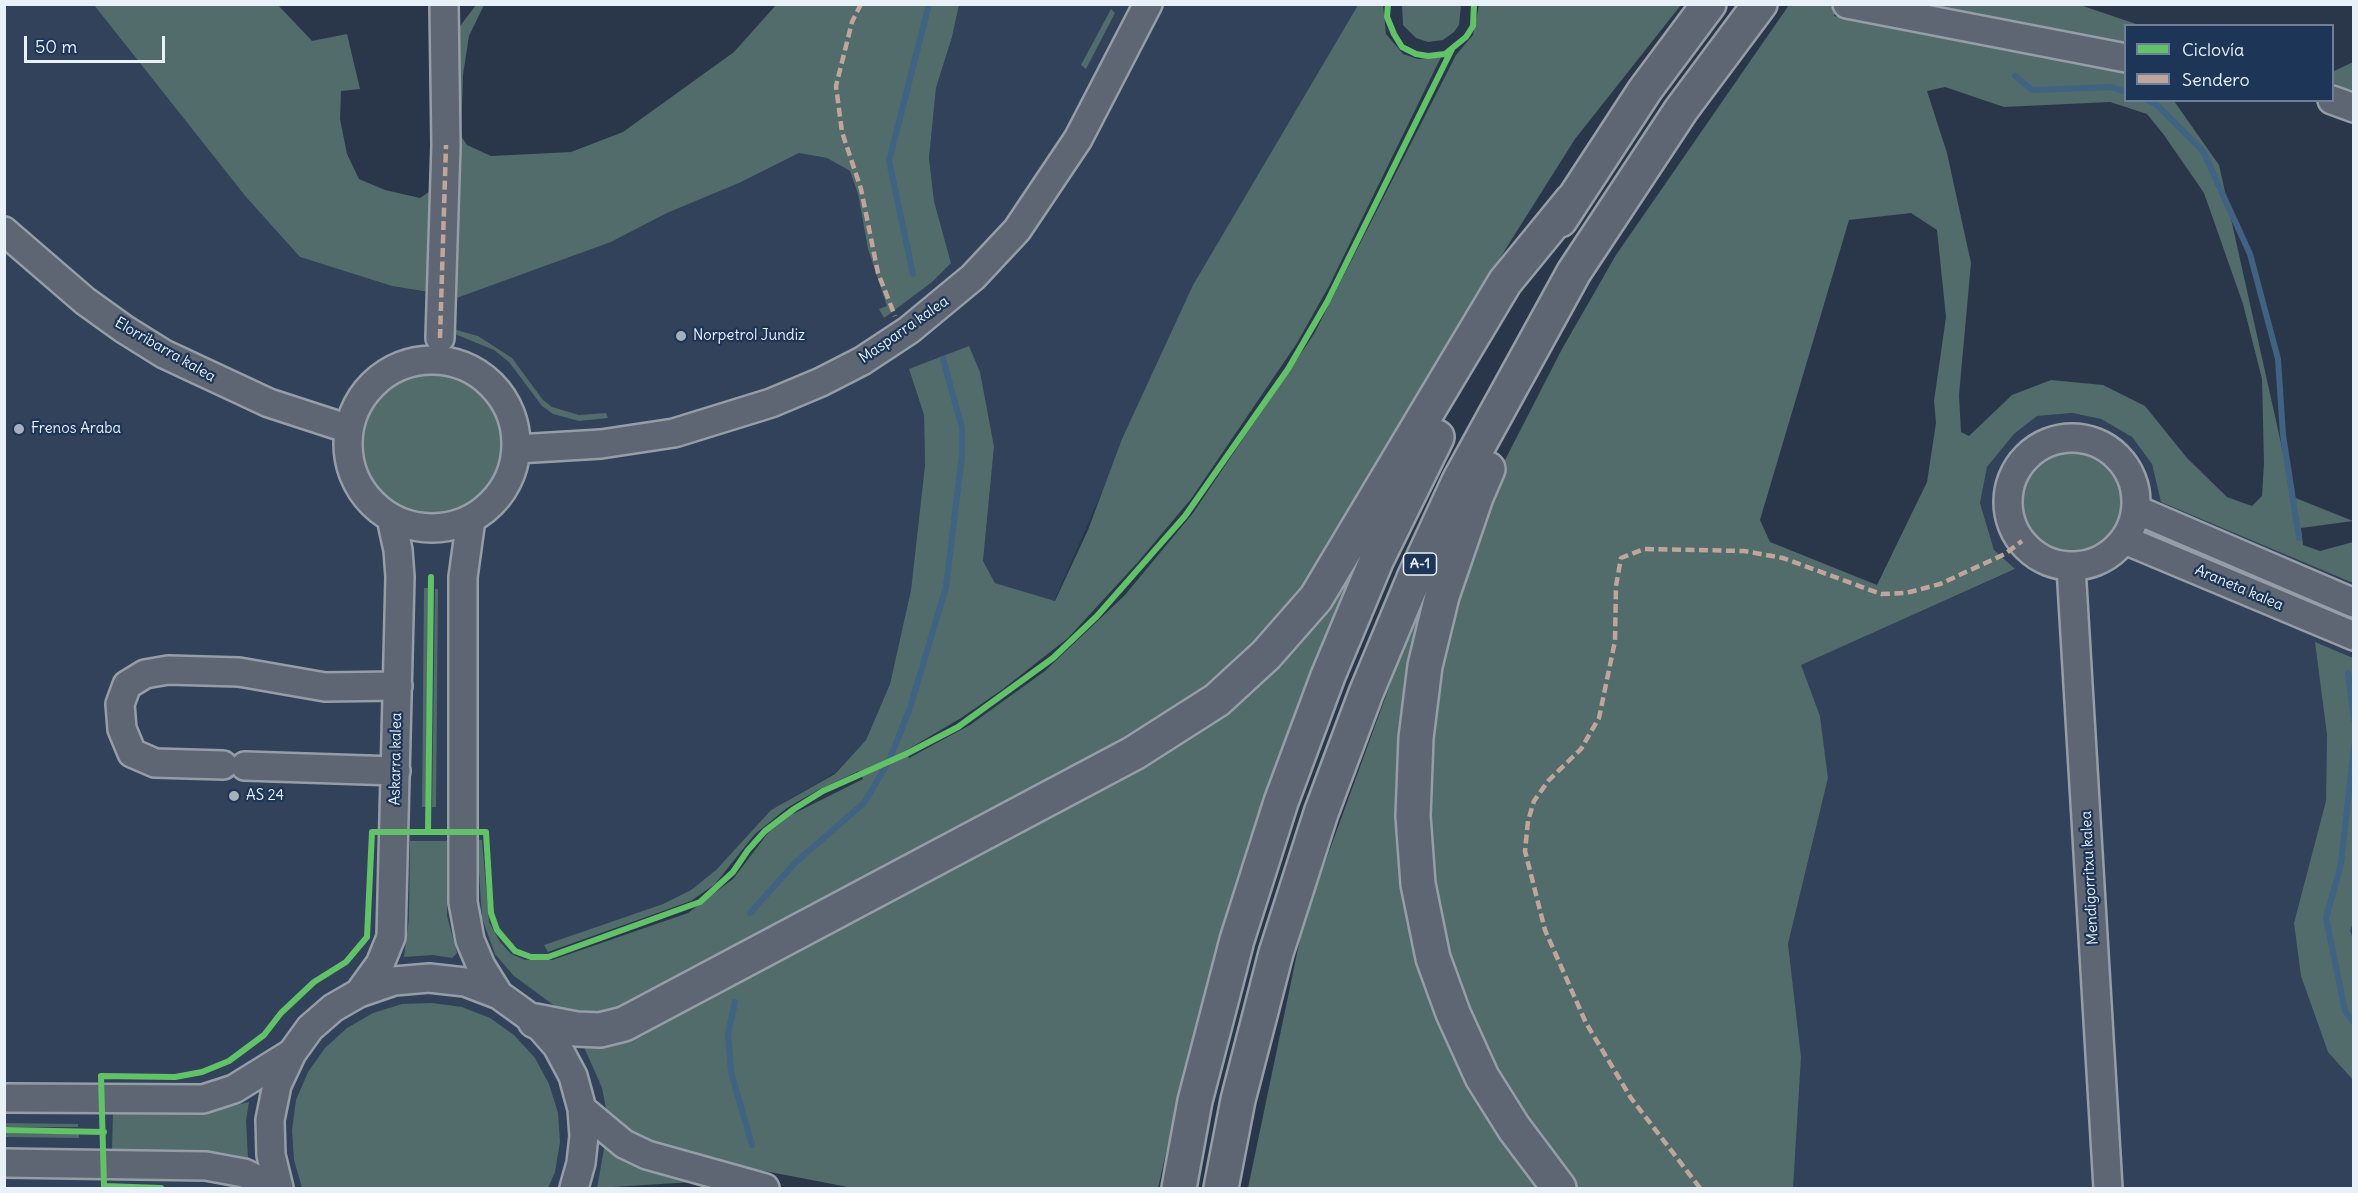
<!DOCTYPE html>
<html>
<head>
<meta charset="utf-8">
<style>
	body { margin:0 }
	#map { position:relative; width:2358px; height:1193px; overflow:hidden; background:#2a374a; font-family:Delius,sans-serif }
	canvas { display:block }
	.frame { position:absolute; inset:0; border:6px solid #e8f1f8; pointer-events:none }
	.legend { position:absolute; left:2124px; top:24px; width:210px; height:78px; box-sizing:border-box; background:#1d3557; border:2px solid #6e8097; margin:0; padding:8px 10px; list-style:none; font-size:18px; color:#e8f1f8 }
	.legend li { display:flex; align-items:center; gap:12px; height:30px }
	.legend b { width:30px; border:2px solid #6e8097 }
	.scale { position:absolute; left:24px; top:36px; width:141px; height:27px; box-sizing:border-box; border:3px solid #e8f1f8; border-top:0; padding-left:8px; font-size:18px; line-height:21px; white-space:nowrap; color:#e8f1f8; -webkit-text-stroke:4px #1d3557; paint-order:stroke }
</style>
</head>
<body>
<div id="map">
<canvas width="2358" height="1193"></canvas>
<div class="frame"></div>
<ul class="legend">
<li><b style="height:8px;background:#61c268"></b>Ciclovía</li>
<li><b style="height:8px;background:#c0a59a"></b>Sendero</li>
</ul>
<div class="scale">50 m</div>
</div>
<script>
const ctx = document.querySelector('canvas').getContext('2d');
ctx.lineJoin = 'round';
function fillPath(path, color) { ctx.fillStyle = color; ctx.fill(path, 'evenodd'); }
const toPath = rows => new Path2D(rows.map(r => 'M' + r).join(''));
function trace(path, color, width, dash) { ctx.strokeStyle = color; ctx.lineWidth = width; ctx.lineCap = dash ? 'butt' : 'round'; ctx.setLineDash(dash || []); ctx.stroke(path); }
function drawText(font, color, halo, rows, align = 'center') {
  ctx.font = font + ' Delius,sans-serif'; ctx.lineWidth = 4.5; ctx.setLineDash([]); ctx.textBaseline = 'middle'; ctx.strokeStyle = halo; ctx.fillStyle = color; for (const [text, x, y, turn = 0] of rows) {
    ctx.save(); ctx.translate(x, y); ctx.rotate((+turn || 0) * Math.PI / 180); ctx.textAlign = isNaN(turn) ? turn : align; if (halo) ctx.strokeText(text, 0, 0); ctx.fillText(text, 0, 0); ctx.restore();
  }
}
const built = toPath([
	[5,5,94,5,246,197,300,257,392,286,447,295,454,299,611,242,667,213,739,183,799,153,827,158,850,171,858,194,868,249,888,306,884,318,951,262,934,201,929,158,936,88,952,37,959,5,1358,5,1193,285,1054,601,995,583,983,561,994,447,909,369,924,415,925,465,911,590,890,684,866,740,835,773,771,810,716,870,691,890,663,904,545,945,556,966,548,1001,563,1012,583,1045,602,1088,606,1109,605,1143,597,1188,5,1188],
	[2072,413,2101,419,2132,437,2152,464,2162,502,2353,583,2353,1188,1793,1188,1788,944,1828,778,1820,716,1800,665,2014,570,1994,550,1980,503,1987,467,2014,434,2037,416]
]);
const green = toPath([
	[94,5,278,5,312,41,347,34,360,89,341,91,340,119,347,154,359,179,385,190,420,198,439,185,435,293,392,286,300,257,246,197],
	[476,5,484,5,469,36,463,75,461,136,467,145,491,156,571,152,623,132,734,52,776,5,959,5,952,37,936,88,929,158,934,201,951,263,932,282,884,318,879,309,887,306,868,249,858,194,850,171,827,158,799,153,739,183,667,213,611,242,454,299,453,329,478,336,512,358,543,400,552,407,579,415,606,413,608,418,579,421,553,414,542,406,509,362,494,350,450,332,454,34],
	[1358,5,1383,5,1386,34,1403,54,1418,59,1441,57,1329,286,1297,343,1191,499,1138,562,1068,638,1003,689,961,718,905,751,909,758,970,725,1045,671,1125,595,1193,513,1314,334,1456,55,1473,35,1479,5,1681,5,1575,139,1505,250,1377,469,1298,596,1254,645,1206,688,1138,736,608,1014,563,1012,514,976,495,954,482,918,477,840,482,840,489,922,500,942,511,954,525,960,552,960,688,913,733,879,768,833,791,815,863,779,859,771,818,790,787,808,755,834,715,884,691,901,548,952,544,945,663,904,691,890,716,870,771,810,835,774,866,740,890,684,911,590,925,465,924,415,909,369,969,346,980,372,994,447,983,561,995,583,1055,601,1088,530,1122,439,1193,285],
	[1402,5,1461,5,1459,25,1454,32,1443,40,1428,42,1416,38,1403,25],
	[1789,5,1836,5,1834,16,2125,73,2126,100,2174,101,2219,165,2293,497,2353,521,2301,528,2303,545,2320,551,2353,542,2353,583,2161,502,2152,464,2132,437,2101,419,2072,413,2037,416,2014,434,1987,467,1980,503,1994,550,2015,569,1801,665,1820,716,1828,778,1788,944,1801,1057,1793,1188,1576,1188,1535,1138,1475,1036,1439,927,1426,794,1441,650,1468,557,1505,460,1562,349,1616,255],
	[1945,87,2004,107,2110,102,2147,114,2164,135,2204,193,2243,304,2262,379,2264,463,2262,496,2252,506,2227,497,2187,458,2145,406,2103,385,2051,380,2012,395,1969,436,1961,432,1959,395,1971,263,1947,153,1927,91],
	[1911,213,1937,230,1946,317,1934,401,1936,423,1927,482,1877,585,1770,542,1760,520,1849,220],
	[1917,5,2080,5,2139,25,2126,26,2125,44],
	[1111,9,1115,13,1086,69,1081,65],
	[2353,62,2353,91,2333,87,2332,72],
	'363 444a70 70 0 1 1 140 0a70 70 0 1 1-140 0Z',
	'2014 500a57 57 0 1 1 114 0a57 57 0 1 1-114 0Z',
	[2149,528,2353,610,2353,629,2146,536],
	[1358,554,1282,749,1246,855,1189,1052,1158,1188,853,1188,697,1158,643,1141,621,1127,606,1109,602,1088,583,1045,1155,748],
	[424,588,428,588,426,807,422,807],
	[435,589,438,589,436,807,432,807],
	[1421,600,1398,730,1405,870,1543,1188,1248,1188,1304,920],
	[2315,642,2353,658,2354,920,2350,931,2354,941,2353,1080,2328,1052,2301,976,2294,923,2326,801,2327,735],
	[410,841,448,841,447,916,457,953,452,958,433,955,404,957,409,919],
	[432,1003,462,1007,490,1018,514,1035,535,1058,549,1084,558,1113,560,1142,555,1172,548,1188,302,1188,294,1160,292,1130,296,1100,308,1072,325,1048,347,1028,373,1013,402,1004],
	[249,1102,246,1121,248,1158,218,1152,112,1150,113,1111,207,1112],
	[5,1123,78,1124,78,1127,5,1127],
	[5,1133,79,1134,79,1138,5,1137],
	[605,1143,693,1182,597,1188]
]);
const stream = toPath([
	[2015,76,2032,90,2112,87,2126,92],
	[2147,100,2156,104,2203,151,2250,254,2278,359,2283,435,2299,538],
	[913,274,889,161,929,4],
	[2348,673,2354,720],
	[2354,746,2341,864,2326,918,2345,1011,2354,1023],
	[750,913,796,862,864,803,889,761,910,708,946,587,962,455,962,428,943,359],
	[735,1002,728,1034,731,1072,752,1145]
]);
const minor = toPath([
	[1847,4,2126,58],
	[2332,100,2354,108],
	[4,231,85,301,124,329,164,354,269,403,349,429],
	[440,338,446,145,444,4],
	'348 444a84 84 0 1 1 168 0a84 84 0 1 1-168 0Z',
	'2008 502a64 64 0 1 1 128 0a64 64 0 1 1-128 0Z',
	[517,449,601,444,674,433,771,403,821,382,862,361,909,330,973,277,1017,230,1078,139,1148,4],
	[2137,510,2354,603],
	[471,519,463,577,463,902,470,940,481,966,499,995],
	[2125,540,2354,636],
	[2071,567,2108,1188],
	[223,765,155,763,132,753,122,729,120,704,127,685,145,674,168,670,239,672,325,687,398,686],
	[245,766,396,771],
	[359,993,380,964,391,937,400,577,398,550,391,518],
	[4,1098,203,1099,234,1089,292,1053],
	[582,1109,624,1144,647,1155,765,1188],
	[4,1163,206,1166,244,1173,275,1188],
	[279,1188,271,1155,270,1120,277,1085,292,1053,310,1028,333,1008,359,993,394,981,429,978,465,982,499,995,535,1021,557,1046,573,1076,582,1109,584,1136,581,1163,574,1188]
]);
const highway = toPath([
	[1560,220,1645,90,1709,4],
	[1488,469,1476,497,1442,596,1425,666,1416,738,1413,816,1418,884,1433,958,1453,1013,1482,1077,1514,1128,1559,1188],
	[535,1021,576,1029,600,1030,624,1024,1134,753,1217,700,1266,655,1316,598,1505,282,1572,200],
	[1179,1188,1195,1101,1237,940,1281,802,1328,676,1377,559,1437,437],
	[1221,1188,1238,1100,1276,953,1321,813,1366,693,1414,578,1459,481,1574,272,1681,110,1760,4]
]);
const quiet = toPath([
	[861,4,852,22,836,86,842,132,861,189,878,273,895,316],
	[440,338,446,145],
	[1700,1188,1631,1098,1586,1023,1545,930,1525,851,1528,821,1534,801,1549,780,1581,749,1599,718,1615,641,1616,586,1621,558,1644,549,1744,551,1783,558,1881,594,1906,593,1940,584,2005,554,2022,541]
]);
const cycleway = toPath([
	[1388,4,1387,17,1394,34,1402,47,1416,54,1428,56,1445,54,1466,37,1473,26,1474,4],
	[428,832,431,577],
	[4,1130,104,1132],
	[161,1188,104,1186,101,1076,175,1077,202,1072,229,1061,264,1035,281,1013,314,982,346,962,367,937,372,832,486,832,491,913,497,930,515,951,531,957,548,957,700,902,733,872,748,850,765,831,794,809,823,791,906,754,958,727,1053,658,1097,616,1185,516,1288,369,1327,302,1452,49]
]);
const markers = [
	[681,336,6,"#a6b0bb"],
	[19,429,6,"#a6b0bb"],
	[234,796,6,"#a6b0bb"]
];
const shields = [
	[1420,564,33]
];
const shieldNames = [
	["A-1",1420,564]
];
const streetNames = [
	["Masparra kalea",904,330,-35],
	["Elorribarra kalea",165,350,30],
	["Araneta kalea",2239,588,23],
	["Askarra kalea",396,759,-89],
	["Mendigorritxu kalea",2090,878,-93]
];
const poiNames = [
	["Norpetrol Jundiz",693,336],
	["Frenos Araba",31,429],
	["AS 24",246,796]
];
fillPath(built, '#31425a');
fillPath(green, '#526b6b');
trace(stream, '#406283', 6);
trace(minor, '#959da7', 32);
trace(highway, '#959da7', 38);
trace(minor, '#5d6672', 27);
trace(highway, '#5d6672', 33);
trace(quiet, '#c0a59a', 4.5, [9, 4.5]);
trace(cycleway, '#61c268', 6);
for (const [x, y, r, color] of markers) { const dot = new Path2D(); dot.arc(x, y, r, 0, 2 * Math.PI); ctx.fillStyle = color; ctx.fill(dot); trace(dot, '#1d3557', 2); }
for (const [x, y, w] of shields) { const box = new Path2D(); box.roundRect(x - w / 2, y - 11, w, 22, 4.5); ctx.fillStyle = '#1d3557'; ctx.fill(box); trace(box, '#e8f1f8', 1.5); }
drawText('bold 14px', '#e8f1f8', null, shieldNames);
drawText('15px', '#e8f1f8', '#1d3557', streetNames);
drawText('15px', '#e8f1f8', '#1d3557', poiNames, 'left');
</script>
</body>
</html>
